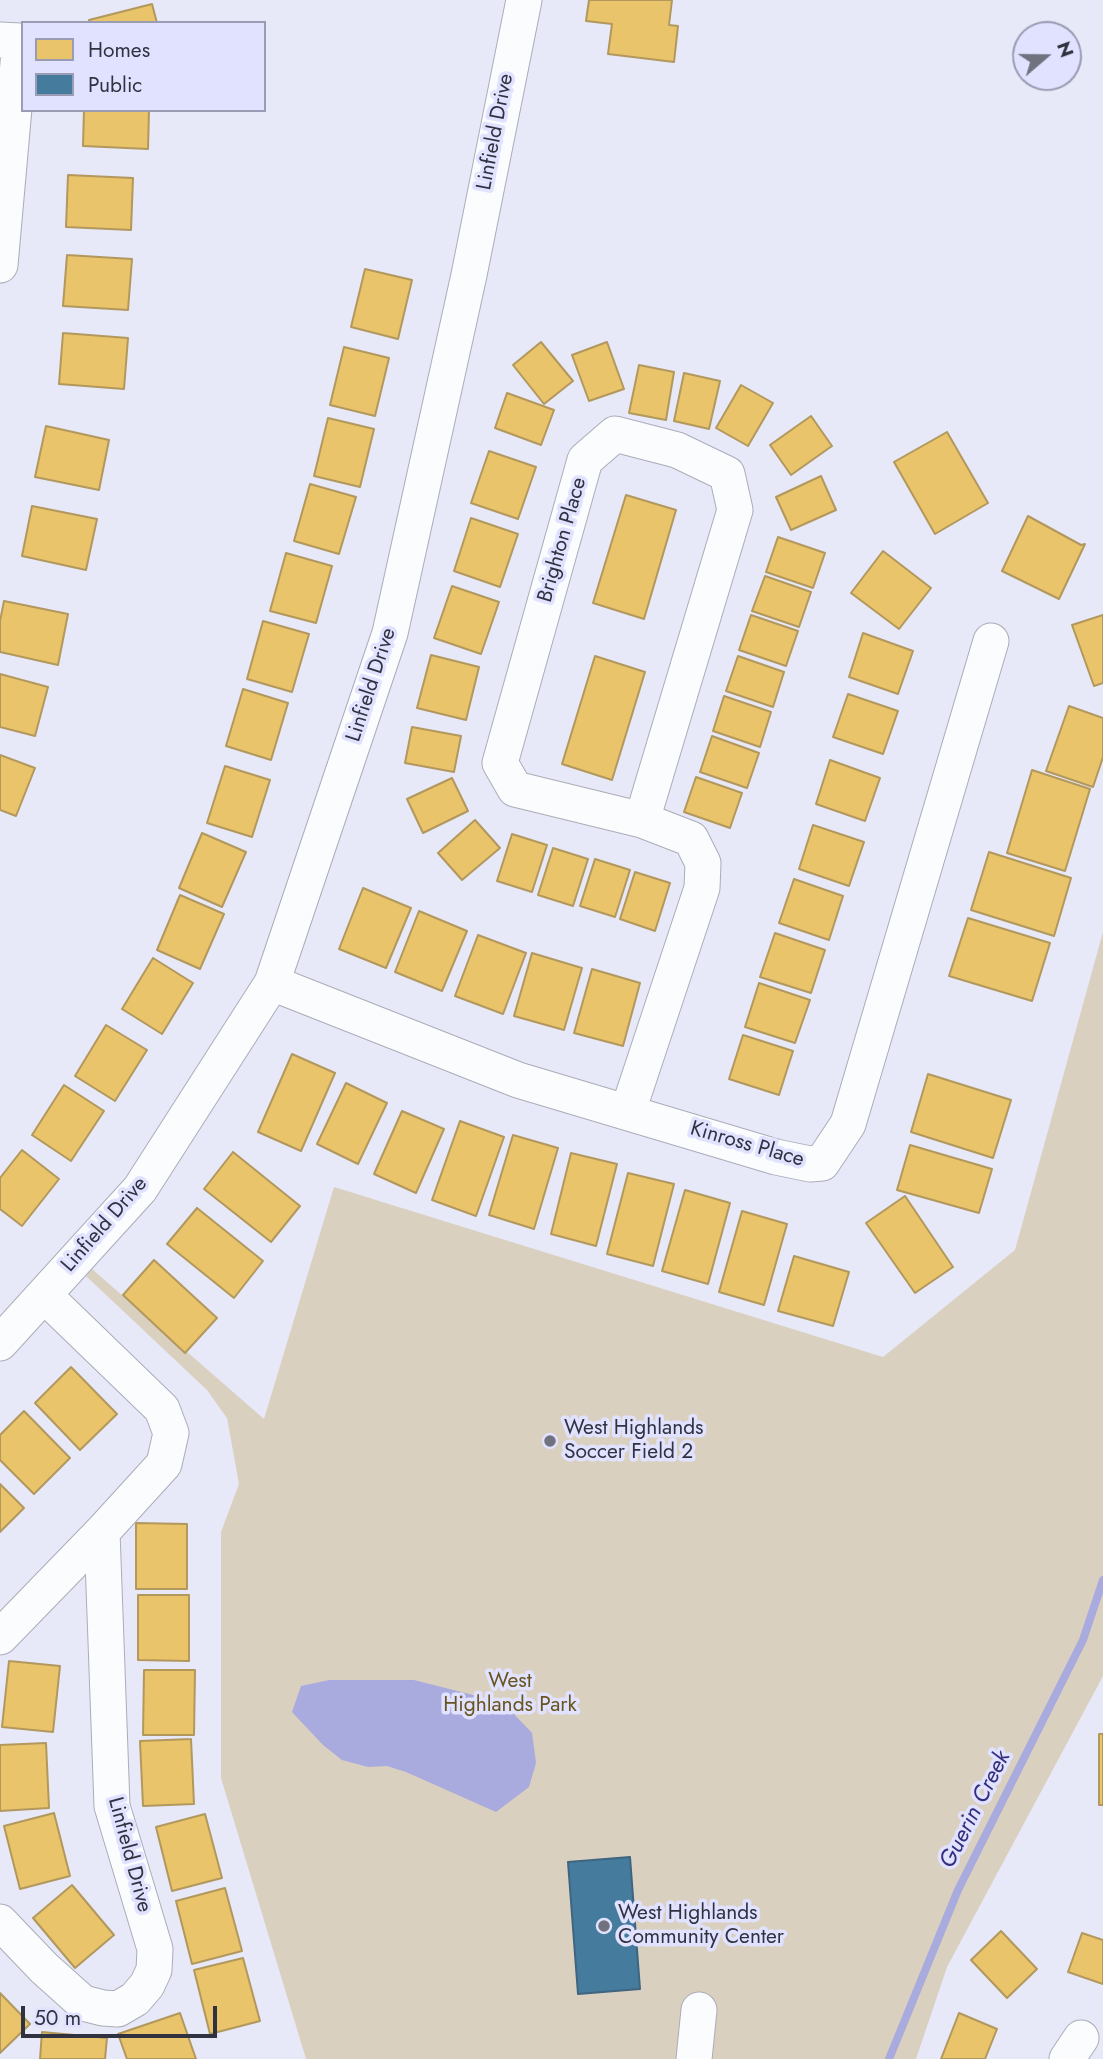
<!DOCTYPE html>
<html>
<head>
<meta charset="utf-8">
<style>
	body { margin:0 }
	#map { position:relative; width:1103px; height:2059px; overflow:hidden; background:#e7e8f8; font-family:Jost,sans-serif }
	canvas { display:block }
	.legend { position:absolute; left:21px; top:21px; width:245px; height:91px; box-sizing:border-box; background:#e0e2ff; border:2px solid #9a9cb3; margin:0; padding:9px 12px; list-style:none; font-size:21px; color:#313240 }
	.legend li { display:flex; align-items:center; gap:14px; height:35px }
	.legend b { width:35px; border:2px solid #9a9cb3 }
	.north { position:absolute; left:1012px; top:21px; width:70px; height:70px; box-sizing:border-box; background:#e0e2ff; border:2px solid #9a9cb3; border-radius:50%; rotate:70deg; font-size:19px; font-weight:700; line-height:28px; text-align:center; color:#313240 }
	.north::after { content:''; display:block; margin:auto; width:24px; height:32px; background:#717280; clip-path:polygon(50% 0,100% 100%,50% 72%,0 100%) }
	.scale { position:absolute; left:21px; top:2006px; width:196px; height:32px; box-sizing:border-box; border:4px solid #313240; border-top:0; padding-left:9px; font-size:21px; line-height:24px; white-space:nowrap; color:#313240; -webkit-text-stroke:5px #e0e2ff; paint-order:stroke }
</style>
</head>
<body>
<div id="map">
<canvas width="1103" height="2059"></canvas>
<ul class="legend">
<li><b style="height:19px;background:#e9c46a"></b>Homes</li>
<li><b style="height:19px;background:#457b9d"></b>Public</li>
</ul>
<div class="north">N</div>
<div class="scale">50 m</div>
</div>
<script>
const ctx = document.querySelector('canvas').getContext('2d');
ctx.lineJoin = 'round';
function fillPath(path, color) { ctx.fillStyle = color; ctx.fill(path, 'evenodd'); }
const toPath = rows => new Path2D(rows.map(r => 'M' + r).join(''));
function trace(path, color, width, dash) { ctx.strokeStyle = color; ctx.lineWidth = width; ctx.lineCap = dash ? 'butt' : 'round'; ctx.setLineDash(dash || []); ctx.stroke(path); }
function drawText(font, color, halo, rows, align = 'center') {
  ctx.font = font + ' Jost,sans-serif'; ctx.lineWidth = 7; ctx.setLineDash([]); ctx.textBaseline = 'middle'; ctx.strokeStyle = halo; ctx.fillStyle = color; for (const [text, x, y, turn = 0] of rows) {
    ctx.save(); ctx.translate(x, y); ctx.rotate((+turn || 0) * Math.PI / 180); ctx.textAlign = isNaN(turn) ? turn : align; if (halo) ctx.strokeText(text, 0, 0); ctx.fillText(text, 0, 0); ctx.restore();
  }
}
const green = toPath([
	[1103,932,1103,1676,947,1967,916,2059,306,2059,221,1778,221,1532,239,1484,227,1418,207,1390,86,1276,92,1269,264,1419,334,1187,883,1357,1015,1250]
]);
const water = toPath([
	[329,1680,414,1680,477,1696,497,1713,510,1710,532,1733,536,1763,529,1787,496,1812,406,1772,387,1766,368,1767,342,1760,323,1745,292,1712,301,1686]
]);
const homes = toPath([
	[589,0,672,0,669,25,678,26,674,62,608,54,612,24,586,21,589,0],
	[152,4,157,23,90,23,89,20,152,4],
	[84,110,149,110,148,149,83,146,84,110],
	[68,175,133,178,131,230,66,227,68,175],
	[67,255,132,259,128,310,63,306,67,255],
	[365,269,412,280,398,339,351,327,365,269],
	[63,333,128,338,124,389,59,384,63,333],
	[541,342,573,381,544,404,513,365,541,342],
	[607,342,624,389,589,401,572,355,607,342],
	[344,347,389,358,375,416,330,405,344,347],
	[639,365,674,372,666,420,629,413,639,365],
	[684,373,720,381,709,429,674,421,684,373],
	[741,385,773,403,748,446,716,428,741,385],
	[507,393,554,410,541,445,495,428,507,393],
	[811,416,832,446,791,475,770,445,811,416],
	[328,418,374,429,360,487,314,476,328,418],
	[46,426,109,440,99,490,35,477,46,426],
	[947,432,988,503,935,534,894,462,947,432],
	[489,451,536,467,518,519,471,503,489,451],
	[821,476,836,510,791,530,776,497,821,476],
	[310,484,356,497,339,554,294,541,310,484],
	[626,495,676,510,644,619,593,603,626,495],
	[32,506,97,519,86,570,22,556,32,506],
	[1028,516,1081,545,1085,544,1059,599,1002,571,1028,516],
	[471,518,518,534,500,587,454,571,471,518],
	[778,537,825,553,813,588,766,572,778,537],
	[883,551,931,588,899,629,851,593,883,551],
	[286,553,332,566,316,623,270,611,286,553],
	[765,576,811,592,799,627,752,611,765,576],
	[452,586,499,602,481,654,434,638,452,586],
	[4,601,68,614,58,665,0,652,0,621,4,601],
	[751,615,798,631,786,666,739,650,751,615],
	[1103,615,1103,683,1094,686,1072,625,1103,615],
	[263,621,309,634,292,692,247,679,263,621],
	[863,633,913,651,898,694,849,677,863,633],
	[431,655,479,667,466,720,417,708,431,655],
	[595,656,645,672,612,780,562,764,595,656],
	[738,656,784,672,773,707,726,691,738,656],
	[0,674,48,687,35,736,0,727,0,674],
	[243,689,288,703,271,760,226,746,243,689],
	[848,694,898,711,883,754,833,737,848,694],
	[724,696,771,712,760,747,713,731,724,696],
	[1069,706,1103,718,1103,757,1093,787,1046,771,1069,706],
	[412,727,461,736,454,772,405,763,412,727],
	[712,736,759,753,747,788,700,772,712,736],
	[0,755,35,768,16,816,0,810,0,755],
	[830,760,880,778,865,821,816,804,830,760],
	[225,766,270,780,252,837,207,823,225,766],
	[1032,770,1090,789,1065,871,1007,853,1032,770],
	[696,777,742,793,730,828,684,812,696,777],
	[452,778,468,811,423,833,407,799,452,778],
	[475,820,500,848,462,880,438,853,475,820],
	[813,825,864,842,849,886,799,869,813,825],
	[202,833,246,852,222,907,179,888,202,833],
	[512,834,547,845,532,892,497,881,512,834],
	[553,848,588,859,573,906,538,895,553,848],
	[989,852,1071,878,1054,936,971,910,989,852],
	[595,859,630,870,615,917,580,906,595,859],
	[635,872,670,883,655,931,620,919,635,872],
	[794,879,843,896,829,940,779,923,794,879],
	[363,888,411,908,386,968,339,949,363,888],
	[180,895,224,914,200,969,157,950,180,895],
	[419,911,467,931,442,991,395,972,419,911],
	[968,918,1050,943,1032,1001,949,976,968,918],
	[775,933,825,950,811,993,760,977,775,933],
	[478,935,526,953,503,1014,455,996,478,935],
	[532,953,582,968,564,1030,514,1016,532,953],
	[153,958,193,983,162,1034,122,1009,153,958],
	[592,969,640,983,623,1046,574,1033,592,969],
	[759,983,810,1000,795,1043,745,1027,759,983],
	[106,1025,147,1050,115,1101,75,1076,106,1025],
	[743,1035,793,1051,779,1095,729,1079,743,1035],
	[292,1054,335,1073,301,1151,258,1132,292,1054],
	[928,1074,1011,1100,993,1158,911,1132,928,1074],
	[346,1083,387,1103,358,1164,317,1144,346,1083],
	[64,1085,104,1111,71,1161,32,1135,64,1085],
	[402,1111,444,1129,416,1193,374,1174,402,1111],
	[460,1121,504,1137,476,1216,432,1200,460,1121],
	[513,1135,558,1148,534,1229,489,1215,513,1135],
	[910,1145,992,1169,979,1213,897,1190,910,1145],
	[22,1150,59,1179,22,1226,0,1209,0,1178,22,1150],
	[233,1152,300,1206,271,1242,204,1189,233,1152],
	[571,1153,617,1164,596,1246,551,1234,571,1153],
	[628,1173,674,1184,653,1266,607,1254,628,1173],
	[685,1190,730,1203,708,1284,662,1271,685,1190],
	[905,1196,953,1267,915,1293,866,1223,905,1196],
	[197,1208,263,1261,234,1298,167,1244,197,1208],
	[742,1211,787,1224,764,1305,719,1292,742,1211],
	[794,1256,849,1272,833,1326,778,1311,794,1256],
	[154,1260,217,1318,185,1353,123,1295,154,1260],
	[71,1367,117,1414,80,1450,35,1403,71,1367],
	[24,1411,70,1458,34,1494,0,1460,0,1435,24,1411],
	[0,1484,24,1508,0,1532,0,1484],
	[136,1523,187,1524,187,1589,136,1589,136,1523],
	[138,1595,189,1595,189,1661,138,1660,138,1595],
	[9,1661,60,1666,53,1732,2,1727,9,1661],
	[144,1670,195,1670,194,1735,143,1735,144,1670],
	[1099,1734,1103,1734,1103,1805,1099,1805,1099,1734],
	[191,1739,194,1804,143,1806,140,1741,191,1739],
	[46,1743,49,1808,0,1811,0,1745,46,1743],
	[54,1813,70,1876,20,1889,4,1826,54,1813],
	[205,1814,222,1878,172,1891,156,1827,205,1814],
	[72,1885,114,1935,75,1968,33,1918,72,1885],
	[225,1888,242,1951,192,1964,176,1901,225,1888],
	[1001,1931,1037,1969,1007,1998,971,1960,1001,1931],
	[1082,1933,1103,1940,1103,1984,1068,1972,1082,1933],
	[243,1958,260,2021,210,2034,194,1970,243,1958],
	[0,1993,30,2024,0,2053,0,1993],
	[180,2013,196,2059,127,2059,118,2034,180,2013],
	[959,2013,997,2029,985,2059,941,2059,959,2013],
	[42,2032,107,2038,105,2059,40,2059,42,2032]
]);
const public = toPath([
	[630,1857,640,1989,578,1994,568,1862,630,1857]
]);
const stream = toPath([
	[889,2059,958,1890,1083,1640,1103,1580]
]);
const minor = toPath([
	[0,40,20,41,0,265],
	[272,983,518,1080,776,1157,810,1164,822,1163,848,1124,991,641],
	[628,1111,702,888,703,863,691,839,642,820,735,510,727,474,677,450,615,434,585,460,500,763,515,789,642,820],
	[0,1343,140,1189,272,983,390,633,469,275,524,0],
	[0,1637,102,1532,164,1464,171,1433,162,1409,44,1295],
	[0,1922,44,1968,83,2003,103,2008,118,2009,135,1999,147,1985,154,1970,155,1949,112,1806,102,1532],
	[694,2059,699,2010],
	[1067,2059,1081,2038]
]);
const markers = [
	[550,1441,7,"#717280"],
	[604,1926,7,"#717280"]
];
const streetNames = [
	["Linfield Drive",496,132,-79],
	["Brighton Place",563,540,-74],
	["Linfield Drive",372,685,-72],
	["Kinross Place",747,1145,16],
	["Linfield Drive",105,1225,-49],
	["Linfield Drive",129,1855,75]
];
const poiNames = [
	["West Highlands",564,1429],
	["Soccer Field 2",564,1453],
	["West Highlands",618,1914],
	["Community Center",618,1938]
];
const parkNames = [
	["West",510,1682],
	["Highlands Park",510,1706]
];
const waterNames = [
	["Guerin Creek",976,1810,-63]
];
fillPath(green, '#dad0bf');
fillPath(water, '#a9aadd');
fillPath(homes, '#e9c46a');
trace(homes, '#b2985d', 2);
fillPath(public, '#457b9d');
trace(public, '#3f6581', 2);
trace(stream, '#a9aadd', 8);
trace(minor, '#acacb9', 37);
trace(minor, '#fbfcfe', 35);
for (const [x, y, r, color] of markers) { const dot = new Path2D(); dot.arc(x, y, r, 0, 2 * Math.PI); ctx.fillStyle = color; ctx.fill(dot); trace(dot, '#e0e2ff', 2.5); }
drawText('21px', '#313240', '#e0e2ff', streetNames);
drawText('21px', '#313240', '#e0e2ff', poiNames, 'left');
drawText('21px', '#68541d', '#e0e2ff', parkNames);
drawText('italic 23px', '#362e7c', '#e0e2ff', waterNames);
</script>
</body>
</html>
